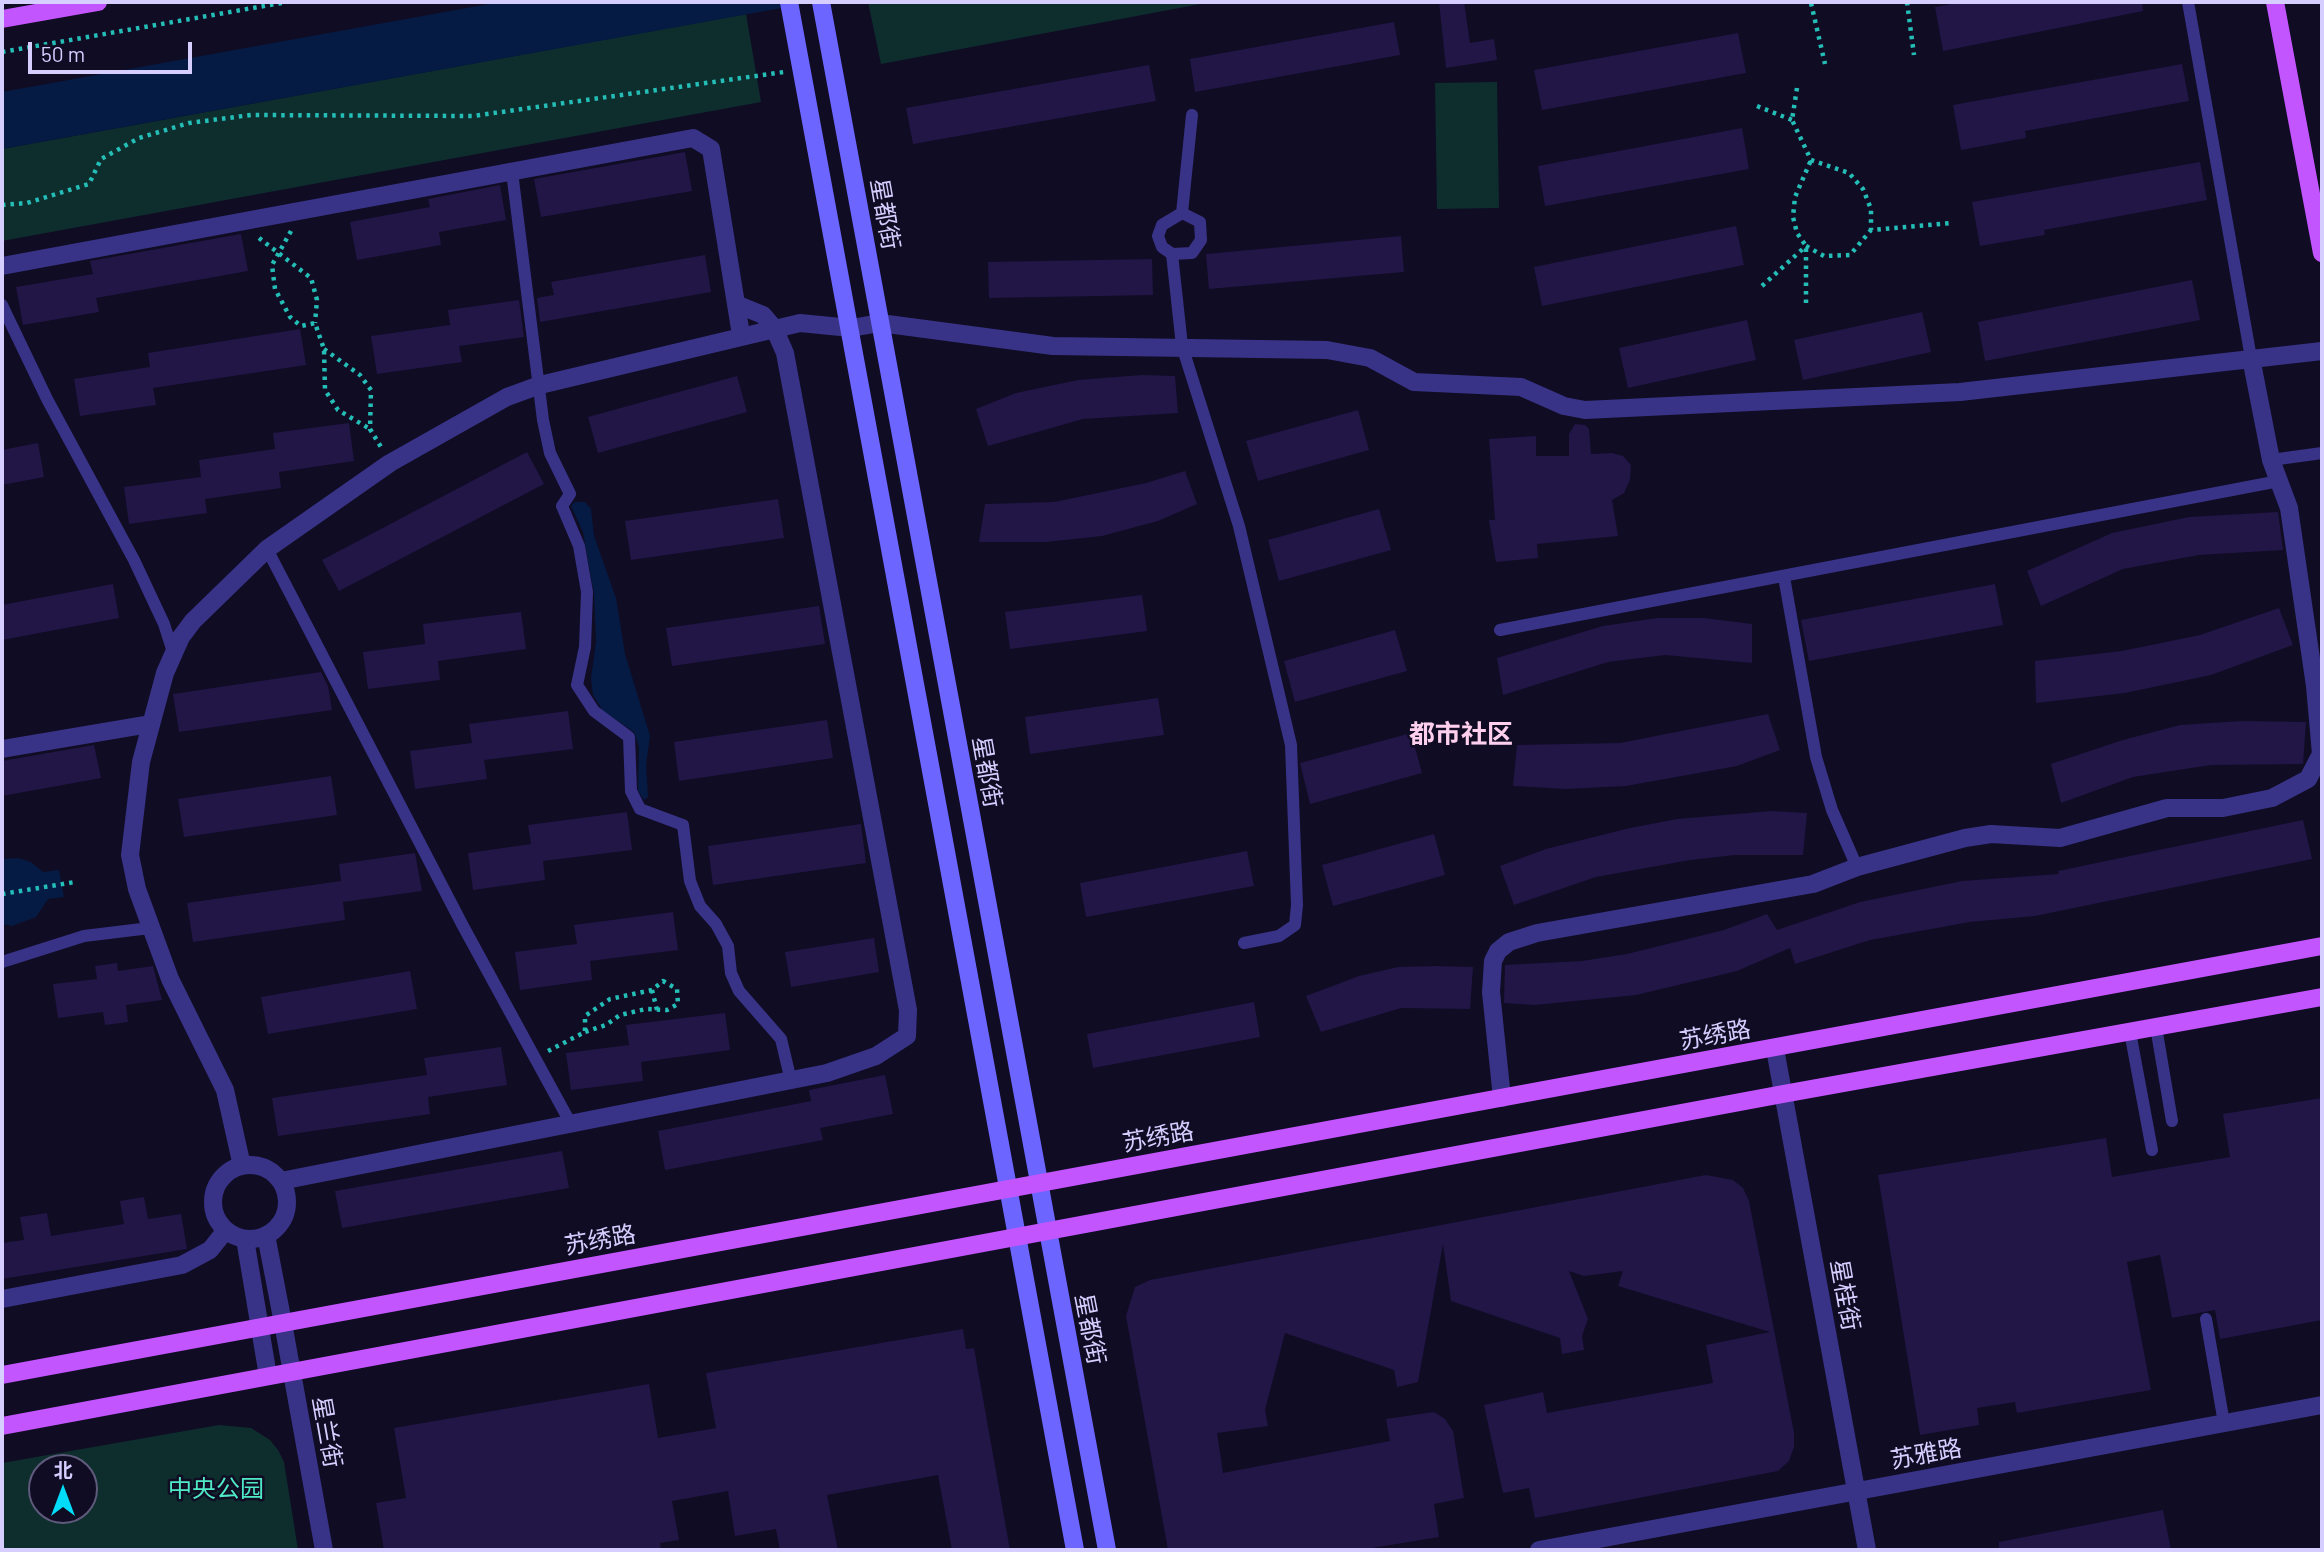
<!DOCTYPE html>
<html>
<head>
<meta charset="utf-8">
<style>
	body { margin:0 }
	#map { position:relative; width:2324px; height:1552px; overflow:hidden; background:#100c24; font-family:Barlow,"Noto Sans SC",sans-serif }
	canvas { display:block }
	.frame { position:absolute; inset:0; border:4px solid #d5ceff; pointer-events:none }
	.north { position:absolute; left:28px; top:1454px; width:70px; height:70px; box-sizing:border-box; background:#100c24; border:2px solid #5f5a7c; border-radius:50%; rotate:0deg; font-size:19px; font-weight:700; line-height:28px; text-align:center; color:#d5ceff }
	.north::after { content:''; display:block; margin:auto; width:24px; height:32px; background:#00dcf9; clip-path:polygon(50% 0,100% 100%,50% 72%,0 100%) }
	.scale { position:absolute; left:28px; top:42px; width:164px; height:32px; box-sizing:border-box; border:4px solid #d5ceff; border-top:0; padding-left:9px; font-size:21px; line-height:24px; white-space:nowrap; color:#d5ceff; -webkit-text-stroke:5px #100c24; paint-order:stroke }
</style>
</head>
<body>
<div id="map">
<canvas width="2324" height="1552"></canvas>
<div class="frame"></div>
<div class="north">北</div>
<div class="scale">50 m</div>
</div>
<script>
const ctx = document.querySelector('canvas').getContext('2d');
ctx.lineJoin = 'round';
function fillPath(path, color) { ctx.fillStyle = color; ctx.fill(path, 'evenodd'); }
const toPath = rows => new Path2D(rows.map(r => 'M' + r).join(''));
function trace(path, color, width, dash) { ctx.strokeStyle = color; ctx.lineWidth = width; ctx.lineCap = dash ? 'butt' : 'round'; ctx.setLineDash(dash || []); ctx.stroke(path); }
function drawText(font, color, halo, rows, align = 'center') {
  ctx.font = font + ' Barlow,"Noto Sans SC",sans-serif'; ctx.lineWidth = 5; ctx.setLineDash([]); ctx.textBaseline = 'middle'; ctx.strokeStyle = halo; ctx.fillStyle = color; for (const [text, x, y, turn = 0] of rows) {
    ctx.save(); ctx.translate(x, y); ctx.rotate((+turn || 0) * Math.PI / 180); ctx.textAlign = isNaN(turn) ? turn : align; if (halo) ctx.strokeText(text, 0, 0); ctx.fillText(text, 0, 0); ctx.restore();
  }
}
const green = toPath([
	[868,2,1211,2,881,64],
	[746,14,761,102,2,241,2,149],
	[1497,82,1499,208,1437,209,1435,83],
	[219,1425,251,1428,270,1440,278,1450,284,1462,298,1550,2,1550,2,1463],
	[84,1468,84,1510,42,1510,42,1468]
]);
const water = toPath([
	[500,2,815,2,2,149,2,92],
	[575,502,585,502,591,509,594,536,616,598,625,654,650,736,646,765,648,797,644,800,638,791,639,747,634,732,603,711,593,695,591,679,596,641,594,594,583,532,571,506],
	[18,858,31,862,43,872,59,870,64,897,48,899,36,917,12,926,2,924,2,859]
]);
const building = toPath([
	[1439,2,1464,2,1470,43,1494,39,1497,60,1446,68],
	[1963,2,2142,2,2143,11,1943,51,1935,7],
	[1394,22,1400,55,1195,92,1190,59],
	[1738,33,1746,73,1542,110,1534,70],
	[2182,64,2189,101,2025,131,2026,138,1961,150,1953,105],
	[1149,65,1156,101,913,144,906,108],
	[1742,128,1749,169,1545,206,1538,166],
	[685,152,692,191,541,217,534,179],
	[2200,162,2207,200,2044,230,2045,235,1980,246,1972,202],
	[500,185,506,220,439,232,441,245,357,260,350,222,430,207,428,199],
	[1736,226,1744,265,1542,306,1534,267],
	[241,234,248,271,96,298,99,312,23,325,16,287,93,274,90,261],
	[1401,236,1404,272,1209,289,1206,254],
	[705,255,711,292,540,322,537,298,554,295,551,282],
	[1152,259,1153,295,989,298,988,262],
	[2192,280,2200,320,1985,361,1978,322],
	[519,300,524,337,459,346,462,362,377,374,371,336,450,325,448,310],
	[1922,312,1931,352,1803,380,1794,340],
	[1747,320,1756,360,1628,388,1619,348],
	[300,329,306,365,153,388,156,405,80,416,74,379,150,367,148,353],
	[1142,375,1175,376,1178,413,1083,419,988,446,976,409,1016,393,1078,380],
	[737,376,747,412,598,453,588,417],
	[1358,410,1369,450,1258,481,1246,441],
	[349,423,354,461,279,472,281,488,205,499,207,513,129,524,124,487,201,477,199,460,275,449,273,433],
	[1575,424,1585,425,1589,429,1591,454,1612,453,1623,456,1631,465,1630,480,1624,493,1612,500,1618,536,1537,544,1538,558,1496,562,1489,520,1495,520,1489,439,1536,436,1536,456,1569,456,1569,434],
	[38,443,44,477,2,485,2,450],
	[527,452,544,484,339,591,322,560],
	[1185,471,1197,504,1158,521,1102,536,1046,542,979,542,985,504,1054,502,1146,483],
	[778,499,784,538,631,560,625,521],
	[1379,509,1391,550,1279,581,1268,540],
	[2278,512,2283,550,2199,555,2123,569,2041,606,2027,571,2112,533,2189,517],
	[113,584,119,618,2,640,2,605],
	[1995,584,2003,625,1809,661,1801,620],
	[1142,595,1147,631,1010,649,1005,612],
	[819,606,825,644,672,666,666,628],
	[2279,608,2293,645,2211,675,2125,693,2036,703,2035,661,2122,651,2200,635],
	[521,612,526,649,438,661,440,680,368,689,363,652,425,644,423,624],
	[1657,618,1704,618,1752,624,1752,663,1665,655,1608,662,1503,695,1497,658,1603,626],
	[1395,630,1407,671,1295,702,1284,661],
	[321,672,328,686,332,710,179,732,173,694],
	[1158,698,1164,735,1030,754,1025,717],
	[568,711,573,749,484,760,487,779,415,789,410,751,472,743,469,724],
	[1768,714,1780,750,1737,766,1626,786,1566,789,1513,786,1517,745,1620,743],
	[827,720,833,758,679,781,674,742],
	[2241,721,2306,722,2303,764,2211,765,2133,777,2061,803,2051,764,2123,740,2180,725],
	[1411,733,1422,773,1310,804,1300,763],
	[94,745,101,778,2,796,2,761],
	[331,776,337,815,184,837,178,799],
	[1772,811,1807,813,1803,855,1735,855,1690,860,1596,877,1514,905,1500,866,1546,849,1630,828,1677,819],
	[627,812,632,850,543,861,545,880,473,890,468,853,531,844,528,825],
	[2303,820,2312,859,2035,916,1970,922,1870,940,1795,964,1790,948,1737,971,1636,995,1535,1005,1504,1003,1505,965,1582,961,1627,954,1724,930,1767,914,1777,930,1860,902,1962,881,2059,874,2058,871],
	[861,824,866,863,713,885,708,846],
	[1434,834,1445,875,1333,906,1322,865],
	[1247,851,1254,886,1086,917,1080,883],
	[415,853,422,891,343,902,345,920,193,942,187,903,341,881,339,864],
	[673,912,678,950,590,961,592,980,520,990,515,952,577,944,574,925],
	[874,938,879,972,791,987,785,952],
	[117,963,118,971,153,966,162,1000,126,1005,128,1022,105,1025,103,1012,58,1018,53,984,97,979,95,966],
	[1436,966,1473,967,1470,1009,1401,1008,1321,1032,1306,996,1359,976,1398,967],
	[410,971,417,1009,268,1034,261,997],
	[1254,1002,1260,1037,1093,1068,1087,1034],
	[725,1013,730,1050,641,1062,643,1081,571,1090,566,1053,629,1045,626,1025],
	[501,1047,507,1085,428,1097,430,1114,278,1136,272,1098,427,1075,424,1058],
	[885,1075,893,1114,820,1128,823,1140,665,1170,658,1131,811,1101,809,1090],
	[2322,1098,2322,1320,2220,1339,2215,1310,2172,1318,2160,1255,2127,1262,2151,1390,2017,1413,2015,1402,1977,1408,1979,1425,1920,1435,1878,1175,2106,1138,2112,1177,2230,1157,2223,1114],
	[562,1151,569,1188,342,1228,335,1191],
	[1706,1175,1733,1180,1743,1188,1749,1201,1794,1433,1794,1447,1789,1461,1778,1471,1535,1518,1529,1488,1503,1493,1484,1405,1543,1392,1547,1413,1713,1383,1706,1345,1770,1332,1618,1286,1623,1271,1584,1276,1569,1271,1588,1319,1582,1336,1584,1350,1562,1354,1560,1338,1451,1301,1443,1244,1418,1382,1397,1387,1394,1370,1285,1333,1265,1410,1268,1426,1217,1433,1223,1473,1390,1441,1386,1419,1434,1412,1445,1419,1453,1431,1464,1498,1434,1504,1439,1537,1360,1550,1168,1550,1126,1316,1135,1287,1150,1280],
	[144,1197,148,1219,181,1214,187,1249,2,1279,2,1243,24,1240,20,1217,47,1213,51,1236,124,1224,120,1201],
	[963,1329,966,1349,974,1348,1010,1550,952,1550,938,1475,827,1495,838,1550,780,1550,776,1529,735,1536,728,1491,672,1501,679,1540,660,1543,661,1550,384,1550,376,1503,406,1498,394,1428,649,1384,658,1438,716,1428,706,1373],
	[2163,1510,2171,1550,1999,1550,1999,1542]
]);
const path = toPath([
	[1907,2,1914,55],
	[1811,3,1825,64],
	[2,52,287,2],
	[1797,88,1792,120,1811,160,1849,173,1863,189,1871,209,1871,230,1952,223],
	[1757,106,1792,120],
	[2,205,27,203,89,184,101,159,139,138,189,123,251,115,473,116,784,72],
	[291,231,272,265,275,289,290,317,301,326,315,323,324,349,325,390,338,410,370,429],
	[259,238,311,278,317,300,315,323],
	[1762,286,1806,246,1824,256,1850,255,1871,230],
	[1806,303,1806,246,1797,233,1793,217,1795,197,1811,160],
	[324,349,360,375,371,390,370,429,381,447],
	[2,894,75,882],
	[652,990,657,1010],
	[548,1051,585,1032,585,1016,610,999,652,990,663,981,677,989,678,1004,667,1010,646,1009,620,1015,606,1025,585,1032]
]);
const service = toPath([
	[2188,2,2251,358],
	[512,172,543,420,550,453,570,494,562,506,579,546,587,592,585,647,577,685,594,711,629,737,631,791,640,809,683,825,690,881,700,906,716,924,728,946,731,973,739,991,781,1039,791,1081],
	[1182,213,1200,222,1201,240,1192,253,1172,254,1162,247,1158,236,1162,225,1182,213,1192,115],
	[1172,254,1182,346,1239,526,1291,745,1297,905,1295,925,1279,936,1244,943],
	[2,305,47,399,134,560,164,624,173,652],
	[2271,460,2322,453],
	[267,549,463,926,571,1124],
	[1784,577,1816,757,1832,810,1857,867],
	[1500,630,2279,481],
	[2,962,84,936,150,928],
	[2156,1027,2172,1121],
	[2130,1032,2152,1150],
	[2206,1319,2224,1423]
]);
const minor = toPath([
	[2,266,693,138,711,149,741,335],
	[2,749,150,724],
	[1502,1098,1491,992,1493,961,1498,951,1509,942,1537,933,1813,884,1857,867,1965,838,1991,834,2060,838,2167,808,2223,808,2272,798,2308,779,2321,754,2315,686,2289,508,2271,460,2251,358],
	'213 1202a37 37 0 1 1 74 0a37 37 0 1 1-74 0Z',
	[242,1166,225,1090,170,979,137,889,130,855,141,762,165,673,181,637,193,621,267,549,390,463,507,397,540,385,800,323,851,328,880,323,1053,346,1327,350,1370,358,1414,382,1521,387,1564,406,1585,410,1960,392,2322,351],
	[281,1181,827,1073,876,1056,907,1036,908,1010,785,353,774,328,763,315,736,304],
	[266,1235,283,1323],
	[245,1239,268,1376],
	[2,1299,182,1265,210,1250,226,1230]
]);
const tertiary = toPath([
	[1775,1049,1867,1550],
	[283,1323,324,1550],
	[1539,1550,2322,1405]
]);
const secondary = toPath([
	[789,2,1075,1550],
	[821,2,1107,1550]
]);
const primary = toPath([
	[2275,2,2322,253],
	[2,19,98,2],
	[2,1375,2322,946],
	[2,1426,1783,1094,2322,997]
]);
const streetNames = [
	["星都街",885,214,80],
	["星都街",987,772,80],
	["苏绣路",1715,1035,-10],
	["苏绣路",1158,1137,-10],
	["苏绣路",600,1240,-10],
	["星桂街",1845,1295,80],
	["星都街",1090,1329,79],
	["星兰街",327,1432,80],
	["苏雅路",1926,1454,-10]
];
const parkNames = [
	["中央公园",216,1489]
];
const neighbourhoodNames = [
	["都市社区",1461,734]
];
fillPath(green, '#0e2e2e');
fillPath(water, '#051b43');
fillPath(building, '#211646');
trace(path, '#24beb7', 4.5, [3.5, 5]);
trace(service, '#383387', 12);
trace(minor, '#383387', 18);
trace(tertiary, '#383387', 18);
trace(secondary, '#6c65ff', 18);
trace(primary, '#c355ff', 18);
drawText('24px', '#d5ceff', '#100c24', streetNames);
drawText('24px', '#50e9c6', '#100c24', parkNames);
drawText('bold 26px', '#ffd0ed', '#100c24', neighbourhoodNames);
</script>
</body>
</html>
